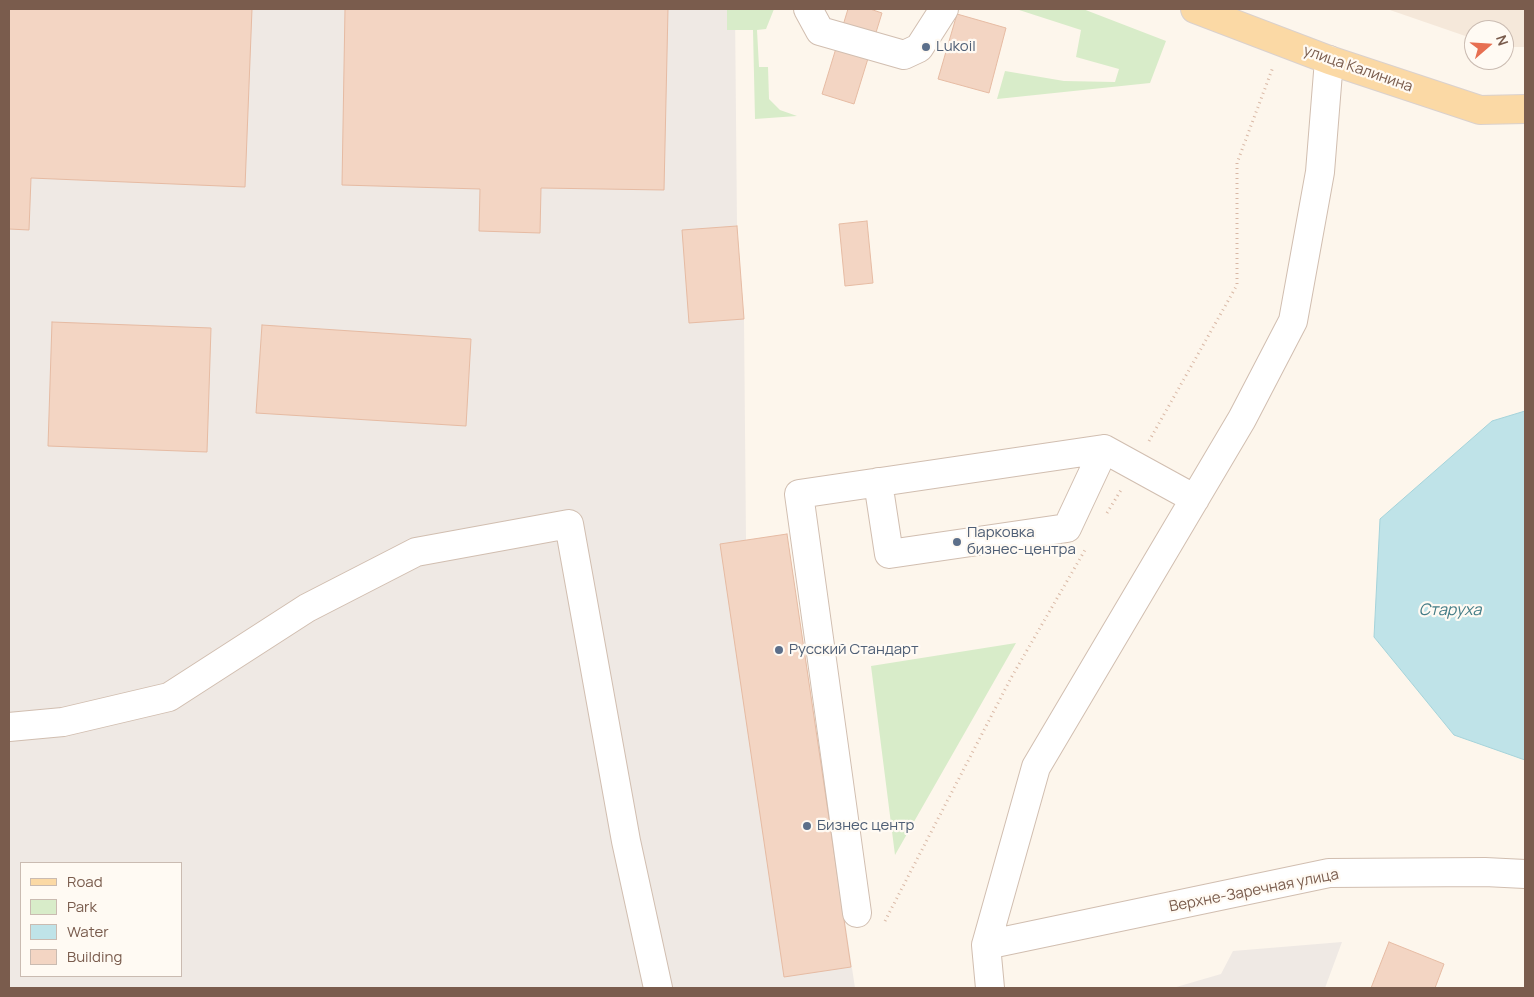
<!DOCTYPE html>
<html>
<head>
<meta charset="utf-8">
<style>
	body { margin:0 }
	#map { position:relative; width:1534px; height:997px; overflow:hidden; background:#fdf6ec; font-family:Manrope,sans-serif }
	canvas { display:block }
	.frame { position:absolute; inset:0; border:10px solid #7a5c4d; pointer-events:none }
	.legend { position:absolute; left:20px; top:862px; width:162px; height:115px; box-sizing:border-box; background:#fffaf3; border:1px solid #cabbb1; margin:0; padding:6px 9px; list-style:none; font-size:15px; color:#7a5c4d }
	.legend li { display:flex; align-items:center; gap:10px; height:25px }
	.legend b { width:25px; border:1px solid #cabbb1 }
	.north { position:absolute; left:1464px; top:20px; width:50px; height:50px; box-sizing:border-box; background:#fffaf3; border:1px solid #cabbb1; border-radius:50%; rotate:71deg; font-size:14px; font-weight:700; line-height:20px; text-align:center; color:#7a5c4d }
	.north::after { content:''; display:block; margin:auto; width:18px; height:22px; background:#e76f51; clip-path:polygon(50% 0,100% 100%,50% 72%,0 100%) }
</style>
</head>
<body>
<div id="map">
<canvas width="1534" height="997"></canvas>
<div class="frame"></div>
<ul class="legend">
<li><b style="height:6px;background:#fbd9a5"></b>Road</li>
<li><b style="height:14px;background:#d8ecc9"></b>Park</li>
<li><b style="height:14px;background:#bfe3e8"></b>Water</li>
<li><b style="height:14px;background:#f3d5c3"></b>Building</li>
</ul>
<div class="north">N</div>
</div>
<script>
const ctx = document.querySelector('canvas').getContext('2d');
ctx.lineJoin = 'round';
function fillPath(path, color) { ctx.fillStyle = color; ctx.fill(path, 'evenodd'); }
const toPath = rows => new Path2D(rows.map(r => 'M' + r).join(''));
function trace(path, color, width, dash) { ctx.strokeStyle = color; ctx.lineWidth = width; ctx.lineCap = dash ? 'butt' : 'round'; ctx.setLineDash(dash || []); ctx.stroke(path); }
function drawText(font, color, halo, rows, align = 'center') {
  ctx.font = font + ' Manrope,sans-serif'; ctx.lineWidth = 4.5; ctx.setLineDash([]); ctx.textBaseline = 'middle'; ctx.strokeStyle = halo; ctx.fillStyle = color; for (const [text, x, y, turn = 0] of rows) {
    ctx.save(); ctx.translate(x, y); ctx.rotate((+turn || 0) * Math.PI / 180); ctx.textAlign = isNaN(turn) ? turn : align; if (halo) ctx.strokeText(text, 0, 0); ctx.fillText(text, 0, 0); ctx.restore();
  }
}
const residential = toPath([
	[1387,9,1525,9,1525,47,1504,47,1504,30,1474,30,1474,39]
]);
const industrial = toPath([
	[9,9,735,9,737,226,744,319,746,540,787,534,855,988,9,988],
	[21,863,181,863,181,976,21,976],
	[1342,942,1325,988,1173,988,1221,974,1233,951]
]);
const green = toPath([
	[727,9,774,9,766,29,757,30,759,67,768,67,769,99,780,110,797,116,755,119,753,30,727,30],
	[1016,9,1083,9,1166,41,1150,83,997,99,1005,71,1064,81,1115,82,1119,69,1076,57,1081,30],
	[1016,643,895,855,871,666]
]);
const water = toPath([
	[1525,411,1525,760,1454,735,1374,637,1380,519,1492,421,1525,411]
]);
const building = toPath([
	[9,9,252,9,245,187,31,178,29,230,9,229,9,9],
	[345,9,668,9,664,190,541,188,540,233,479,231,480,189,342,185,345,9],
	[848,9,870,9,882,13,854,104,822,94,848,9],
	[957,14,1006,28,989,93,938,79,957,14],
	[867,221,873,283,845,286,839,224,867,221],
	[737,226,744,319,689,323,682,230,737,226],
	[52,322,211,328,207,452,48,446,52,322],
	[262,325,471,339,466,426,256,413,262,325],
	[787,534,851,967,784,977,720,544,787,534],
	[1389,942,1444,964,1435,988,1371,988,1389,942]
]);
const path = toPath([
	[1149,441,1237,285,1237,163,1273,67],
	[1107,513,1121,490],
	[885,921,1011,678,1085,550]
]);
const minor = toPath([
	[808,9,820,31,904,55,919,48,944,9],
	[878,482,889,554,1067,528,1104,449],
	[9,727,63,722,169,697,307,608,416,552,569,524,626,841,658,988],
	[857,913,799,494,1104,449,1195,499],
	[986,945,1329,873,1485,872,1525,874],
	[990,988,986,945,1036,767,1242,419,1293,321,1320,172,1329,60]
]);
const major = toPath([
	[1195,9,1329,60,1480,110,1525,109]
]);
const markers = [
	[926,47,5,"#5c6f8a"],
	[957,542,5,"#5c6f8a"],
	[779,650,5,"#5c6f8a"],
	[807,826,5,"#5c6f8a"]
];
const serviceNames = [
	["Lukoil",936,47],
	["Парковка",967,533],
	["бизнес-центра",967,550],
	["Русский Стандарт",789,650],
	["Бизнес центр",817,826]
];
const streetNames = [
	["улица Калинина",1358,69,19],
	["Верхне-Заречная улица",1254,891,-11]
];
const waterNames = [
	["Старуха",1450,611]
];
fillPath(residential, '#f5e8da');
fillPath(industrial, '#efe9e4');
fillPath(green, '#d8ecc9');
fillPath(water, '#bfe3e8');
trace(water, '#a5d3da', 1);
fillPath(building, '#f3d5c3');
trace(building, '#e6bba3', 1);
trace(minor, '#d1beb0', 30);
trace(major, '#dad1cd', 30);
trace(path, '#d9b8a5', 3, [1, 4]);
trace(minor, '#fff', 28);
trace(major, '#fbd9a5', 28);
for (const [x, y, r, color] of markers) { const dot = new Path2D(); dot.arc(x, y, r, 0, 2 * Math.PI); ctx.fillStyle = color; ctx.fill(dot); trace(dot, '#fffaf3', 2); }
drawText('15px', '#4e5e75', '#fffaf3', serviceNames, 'left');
drawText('15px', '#7a5c4d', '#fffaf3', streetNames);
drawText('italic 16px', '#437c86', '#fffaf3', waterNames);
</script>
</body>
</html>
